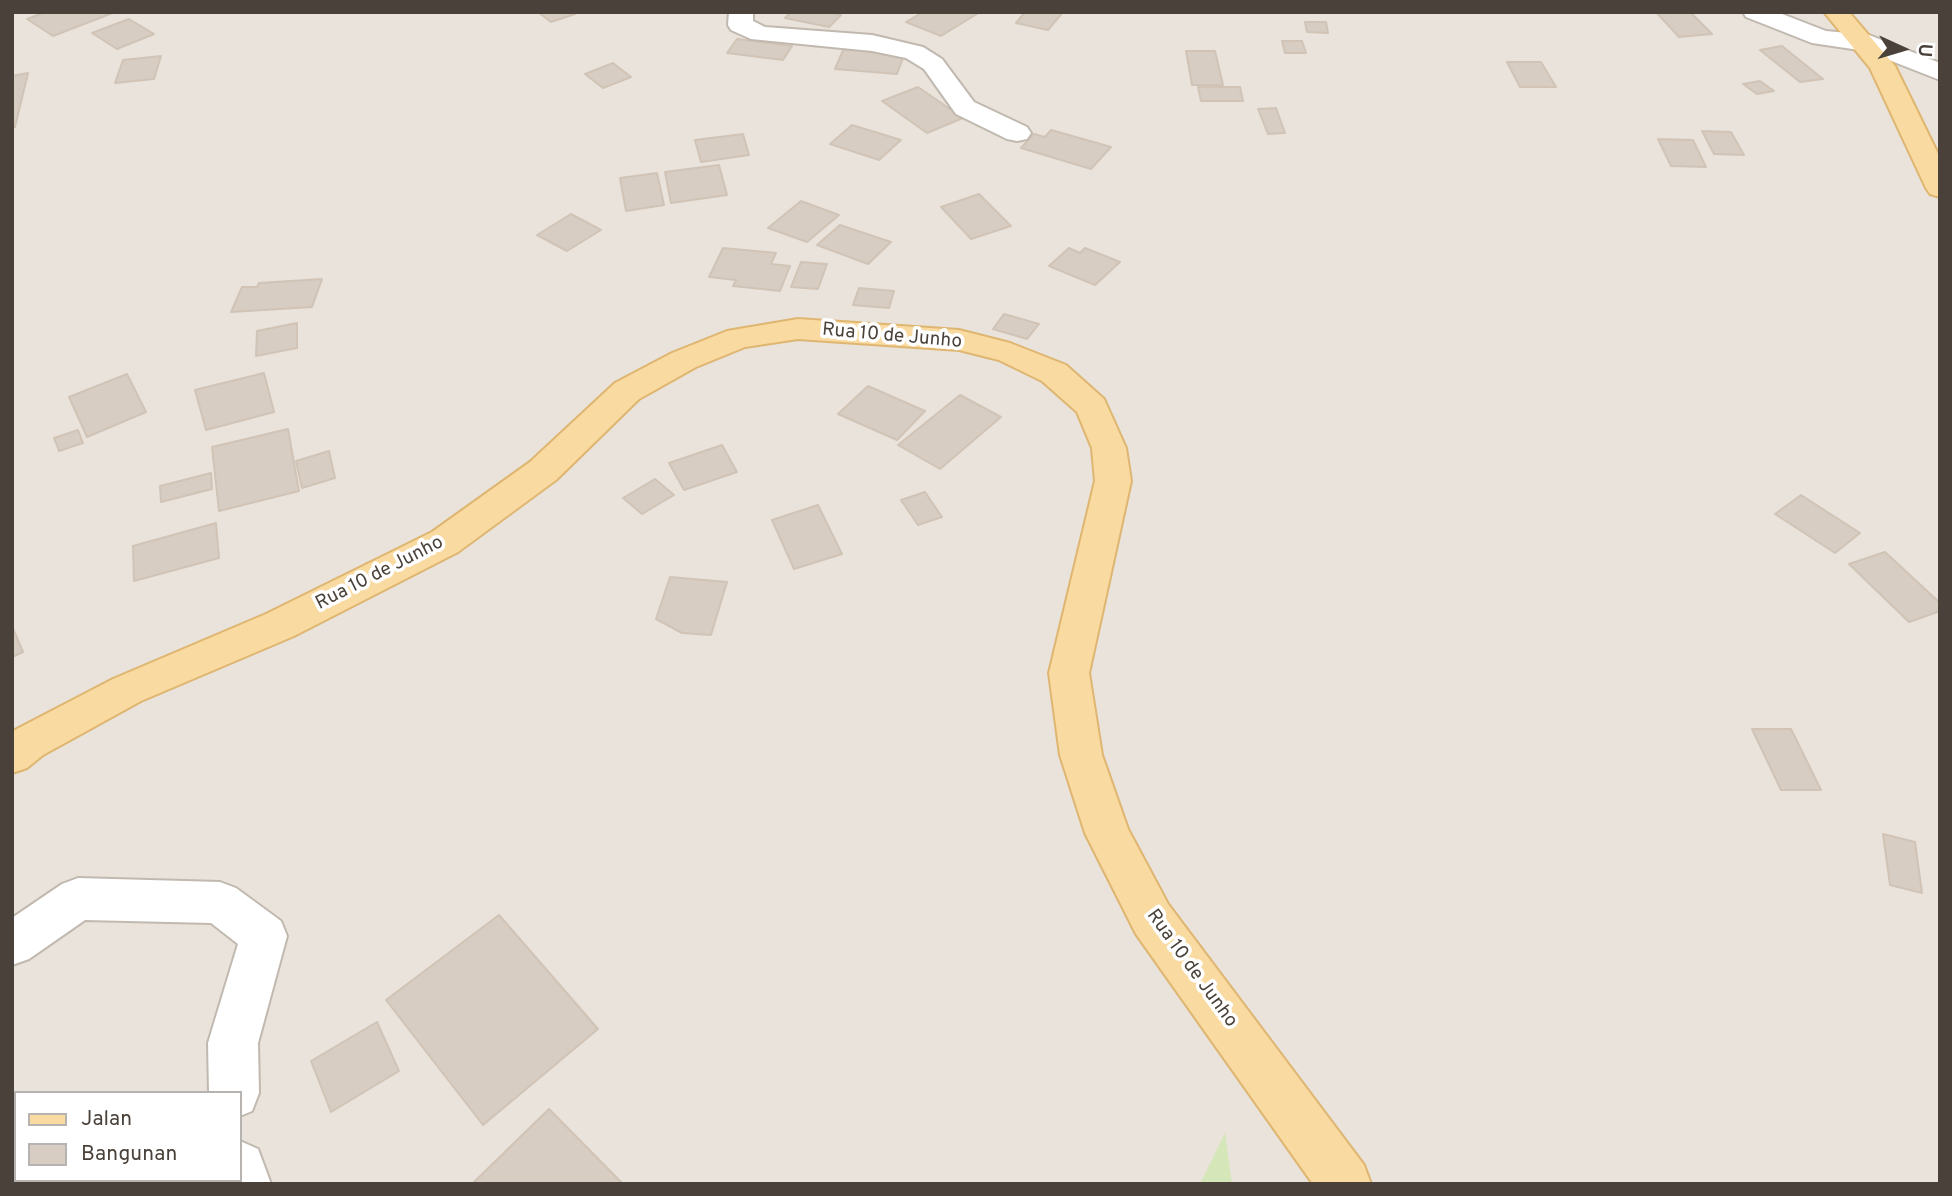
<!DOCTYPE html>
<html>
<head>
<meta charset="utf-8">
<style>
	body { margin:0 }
	#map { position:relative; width:1952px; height:1196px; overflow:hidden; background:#f5f2ec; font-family:Overpass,sans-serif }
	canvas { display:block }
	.frame { position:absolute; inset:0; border:14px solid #4a423a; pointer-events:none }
	.legend { position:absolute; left:14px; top:1091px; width:228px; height:91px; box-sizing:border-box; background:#fff; border:2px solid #b7b3b0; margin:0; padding:9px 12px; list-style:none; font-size:21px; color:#4a423a }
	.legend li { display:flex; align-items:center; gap:14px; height:35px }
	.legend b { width:35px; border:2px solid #b7b3b0 }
	.north { position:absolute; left:1868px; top:14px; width:70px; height:70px; -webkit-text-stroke:5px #fff; paint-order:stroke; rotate:94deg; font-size:19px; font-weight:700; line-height:28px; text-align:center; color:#4a423a }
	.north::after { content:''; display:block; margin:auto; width:24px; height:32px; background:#4a423a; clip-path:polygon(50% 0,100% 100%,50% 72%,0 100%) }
</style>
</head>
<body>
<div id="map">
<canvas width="1952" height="1196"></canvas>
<div class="frame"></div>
<ul class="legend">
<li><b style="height:9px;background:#f9daa1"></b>Jalan</li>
<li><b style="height:19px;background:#d7cdc2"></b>Bangunan</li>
</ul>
<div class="north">U</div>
</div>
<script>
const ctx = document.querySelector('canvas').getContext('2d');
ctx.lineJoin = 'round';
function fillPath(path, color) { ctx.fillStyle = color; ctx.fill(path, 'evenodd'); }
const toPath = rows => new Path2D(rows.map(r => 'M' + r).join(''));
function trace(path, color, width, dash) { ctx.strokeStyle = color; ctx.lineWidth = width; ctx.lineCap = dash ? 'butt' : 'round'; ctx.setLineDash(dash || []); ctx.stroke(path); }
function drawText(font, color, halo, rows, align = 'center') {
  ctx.font = font + ' Overpass,sans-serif'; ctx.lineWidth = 7; ctx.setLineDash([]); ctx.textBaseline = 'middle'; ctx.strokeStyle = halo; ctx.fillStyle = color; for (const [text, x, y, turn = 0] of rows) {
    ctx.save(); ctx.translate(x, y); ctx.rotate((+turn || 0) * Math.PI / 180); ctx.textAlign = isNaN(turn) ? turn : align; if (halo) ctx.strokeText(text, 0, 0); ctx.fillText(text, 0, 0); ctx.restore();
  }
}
const residential = toPath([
	[12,12,1940,12,1940,1184,12,1184],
	[16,1093,240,1093,240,1180,16,1180]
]);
const green = toPath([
	[1225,1133,1232,1184,1200,1184]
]);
const building = toPath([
	[46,12,115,12,53,36,27,19,46,12],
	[538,12,573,12,575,14,551,22,538,12],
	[791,12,829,12,841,15,829,27,785,18,791,12],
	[923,12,980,12,941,36,906,22,923,12],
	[1025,12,1063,12,1048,30,1016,23,1025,12],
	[1656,12,1690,12,1712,34,1679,37,1656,12],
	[129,19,154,34,117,49,92,33,129,19],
	[1305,22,1326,22,1328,33,1307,32,1305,22],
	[737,39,792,46,783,60,727,53,737,39],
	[1282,41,1302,41,1306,53,1285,53,1282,41],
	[1782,46,1823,79,1800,82,1760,50,1782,46],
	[844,48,905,53,897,74,835,69,844,48],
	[1186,51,1215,51,1223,85,1192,85,1186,51],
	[161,56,154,79,115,83,123,60,161,56],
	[1507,62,1541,62,1556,87,1520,87,1507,62],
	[613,63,631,77,603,88,585,74,613,63],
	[28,73,15,127,12,127,12,76,28,73],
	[1760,81,1774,91,1757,94,1743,84,1760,81],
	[918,87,963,118,927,133,882,101,918,87],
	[1198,87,1240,87,1243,101,1201,101,1198,87],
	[1276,108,1285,133,1268,134,1258,109,1276,108],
	[852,125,901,140,879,160,830,144,852,125],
	[1051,130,1111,147,1091,169,1021,148,1034,134,1045,137,1051,130],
	[1702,131,1731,132,1744,155,1714,154,1702,131],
	[743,134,749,155,701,162,695,140,743,134],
	[1658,139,1693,140,1706,167,1671,166,1658,139],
	[719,165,727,195,671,203,665,172,719,165],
	[657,173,664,205,626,211,620,178,657,173],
	[979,194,1011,226,971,239,941,207,979,194],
	[801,201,839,215,807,242,768,228,801,201],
	[571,214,601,230,567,251,537,235,571,214],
	[840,225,891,242,868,264,817,245,840,225],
	[723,248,776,253,771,264,790,266,780,291,733,286,736,280,709,277,723,248],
	[1069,248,1080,253,1085,248,1120,262,1095,285,1049,266,1069,248],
	[801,262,827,264,818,289,791,287,801,262],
	[322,279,312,307,231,312,242,287,257,287,259,283,322,279],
	[859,288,894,291,889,308,853,305,859,288],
	[1004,314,1039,324,1027,339,993,329,1004,314],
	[297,323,297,348,256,356,257,331,297,323],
	[264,373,274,412,206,430,195,390,264,373],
	[127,374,146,412,87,437,69,397,127,374],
	[868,386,925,411,897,440,838,414,868,386],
	[960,395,1001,417,940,469,898,445,960,395],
	[288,429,299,491,219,511,212,447,288,429],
	[78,430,83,443,59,451,54,438,78,430],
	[722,445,737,472,684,490,669,463,722,445],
	[329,451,335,478,302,488,296,461,329,451],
	[211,473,212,489,161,502,160,486,211,473],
	[655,479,674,495,642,514,623,498,655,479],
	[925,492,942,517,918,525,901,500,925,492],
	[1801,495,1860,533,1835,553,1775,514,1801,495],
	[818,505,842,554,794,569,772,520,818,505],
	[216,523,219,558,134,581,133,546,216,523],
	[1885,552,1940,603,1940,611,1909,622,1849,564,1885,552],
	[670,577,727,582,711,635,682,633,656,619,670,577],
	[12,626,23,652,12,657,12,626],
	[1752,729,1791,729,1821,790,1781,790,1752,729],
	[1883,834,1915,842,1922,893,1890,885,1883,834],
	[499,915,598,1029,483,1125,386,1000,499,915],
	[377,1022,399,1071,331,1112,311,1061,377,1022],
	[549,1109,623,1184,472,1184,549,1109]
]);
const street = toPath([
	[729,12,753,12,753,21,765,27,872,35,923,47,942,59,974,102,1027,127,1031,133,1027,139,1017,141,1007,139,956,114,924,69,906,58,872,51,751,39,731,30,728,25,729,12],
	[1743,12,1777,12,1826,31,1869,35,1940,63,1940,80,1866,51,1812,43,1746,17,1743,12],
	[78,878,220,882,236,888,281,921,287,936,258,1043,259,1093,252,1111,240,1116,240,1093,209,1093,208,1043,238,944,211,923,85,920,29,959,12,965,12,918,62,884,78,878],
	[240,1141,258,1149,271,1184,219,1184,218,1180,240,1180,240,1141]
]);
const primary = toPath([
	[1824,12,1849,12,1895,66,1940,158,1940,197,1930,194,1926,188,1870,68,1824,12],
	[798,319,959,330,1010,343,1066,365,1104,399,1126,448,1131,481,1089,673,1102,755,1128,829,1168,904,1364,1165,1371,1184,1313,1184,1136,934,1085,833,1060,755,1049,673,1095,481,1092,448,1077,412,1042,381,999,360,959,350,798,339,745,347,696,367,639,399,556,480,458,552,294,636,141,701,43,755,27,768,12,773,13,731,113,679,266,614,432,532,530,462,615,383,672,353,727,331,798,319]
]);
const streetNames = [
	["Rua 10 de Junho",892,337,5],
	["Rua 10 de Junho",380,574,-27],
	["Rua 10 de Junho",1191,969,54]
];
fillPath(residential, '#e9e3db');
fillPath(green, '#d5e7b8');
fillPath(building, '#d7cdc2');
trace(building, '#d1c4b6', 2);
trace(street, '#c1b9af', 4);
trace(primary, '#dfb671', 4);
fillPath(street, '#fff');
fillPath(primary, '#f9daa1');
drawText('19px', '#4a423a', '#fff', streetNames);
</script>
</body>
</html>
